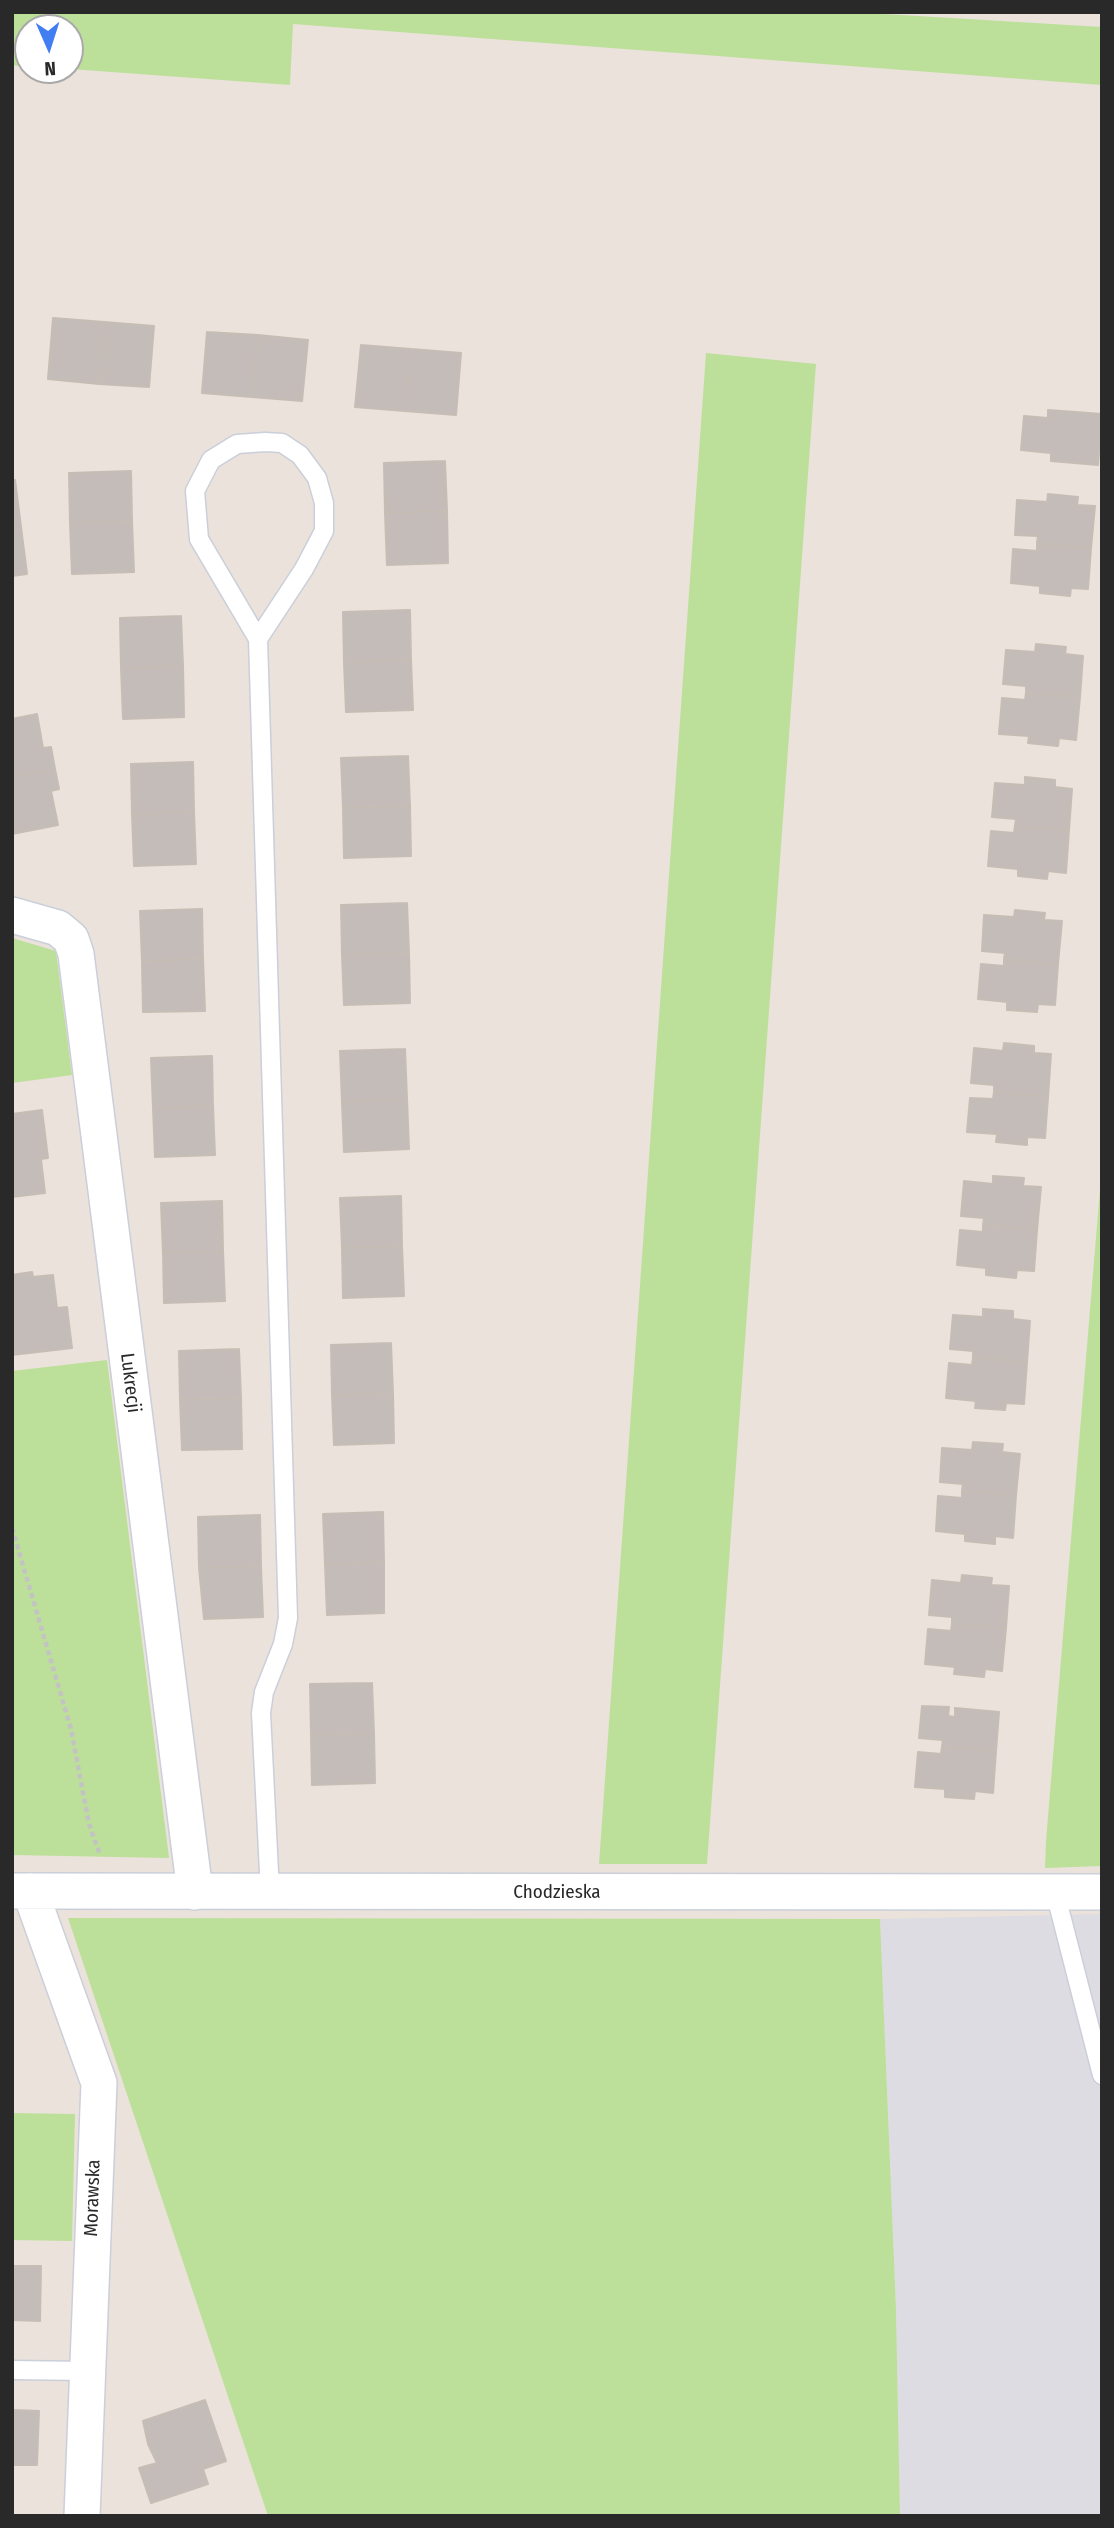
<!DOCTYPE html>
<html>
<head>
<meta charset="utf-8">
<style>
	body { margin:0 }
	#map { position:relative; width:1114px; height:2528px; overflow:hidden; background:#ebe2db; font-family:"Fira Sans Condensed",sans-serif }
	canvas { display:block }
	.frame { position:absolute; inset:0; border:14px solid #292929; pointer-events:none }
	.north { position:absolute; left:14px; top:14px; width:70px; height:70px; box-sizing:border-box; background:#fff; border:2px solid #a9a9a9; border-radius:50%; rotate:177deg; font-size:19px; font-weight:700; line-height:28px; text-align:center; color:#292929 }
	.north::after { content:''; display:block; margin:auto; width:24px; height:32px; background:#417ef2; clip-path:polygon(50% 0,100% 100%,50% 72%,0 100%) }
</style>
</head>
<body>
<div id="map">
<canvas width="1114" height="2528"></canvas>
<div class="frame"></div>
<div class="north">N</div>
</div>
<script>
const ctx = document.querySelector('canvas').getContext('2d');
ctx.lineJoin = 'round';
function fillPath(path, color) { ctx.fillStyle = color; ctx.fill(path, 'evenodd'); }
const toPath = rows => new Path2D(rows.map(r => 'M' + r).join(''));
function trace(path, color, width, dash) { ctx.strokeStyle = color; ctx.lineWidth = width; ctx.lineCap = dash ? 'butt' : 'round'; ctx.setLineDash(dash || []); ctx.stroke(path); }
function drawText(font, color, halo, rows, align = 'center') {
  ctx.font = font + ' "Fira Sans Condensed",sans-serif'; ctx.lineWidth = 7; ctx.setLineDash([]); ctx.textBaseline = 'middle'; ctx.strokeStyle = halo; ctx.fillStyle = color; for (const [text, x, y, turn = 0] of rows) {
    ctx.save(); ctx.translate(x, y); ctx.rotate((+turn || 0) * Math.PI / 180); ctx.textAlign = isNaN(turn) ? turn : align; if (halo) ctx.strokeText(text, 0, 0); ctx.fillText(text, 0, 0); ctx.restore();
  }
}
const industrial = toPath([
	[1102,1914,1102,2516,900,2516,896,2309,880,1919]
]);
const green = toPath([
	[12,12,851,12,1102,27,1102,85,293,24,290,85,70,69,70,28,28,28,28,67,12,65],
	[706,353,816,364,707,1864,599,1864],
	[12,938,56,951,72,1075,12,1083],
	[1102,1165,1102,1866,1045,1868,1046,1841],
	[107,1360,169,1858,12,1855,12,1371],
	[68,1918,880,1919,896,2309,900,2516,268,2516],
	[12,2113,75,2114,72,2241,12,2240]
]);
const building = toPath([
	[53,318,104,322,99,384,48,379,53,318],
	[104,322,154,326,149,387,99,384,104,322],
	[207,332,258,335,252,397,202,393,207,332],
	[258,335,308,340,302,401,252,397,258,335],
	[361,345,411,349,405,411,355,407,361,345],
	[411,349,461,353,456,415,405,411,411,349],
	[1048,410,1102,414,1098,465,1051,461,1051,453,1021,450,1024,416,1048,418,1048,410],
	[445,461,447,511,385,513,384,463,445,461],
	[131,471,132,521,70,523,69,473,131,471],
	[12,480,15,480,27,574,12,576,12,480],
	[1048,494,1078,497,1077,505,1095,506,1091,548,1037,543,1038,536,1015,535,1017,500,1047,502,1048,494],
	[447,511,448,563,387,565,385,513,447,511],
	[132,521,134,572,72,574,70,523,132,521],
	[1037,543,1091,548,1088,589,1071,588,1070,596,1040,593,1040,586,1011,583,1013,549,1037,551,1037,543],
	[410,610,411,660,344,662,343,612,410,610],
	[181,616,183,666,121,668,120,618,181,616],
	[1036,644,1066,647,1065,654,1083,656,1080,697,1026,693,1026,686,1003,684,1006,650,1035,652,1036,644],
	[411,660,413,710,346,712,344,662,411,660],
	[183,666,184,717,123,719,121,668,183,666],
	[1026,693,1080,697,1076,740,1059,738,1058,746,1028,743,1029,736,999,734,1002,698,1025,700,1026,693],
	[37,714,43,748,51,747,55,769,12,776,12,719,37,714],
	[408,756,410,806,343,808,341,758,408,756],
	[193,762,194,812,132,814,131,764,193,762],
	[55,769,59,789,51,791,58,825,12,834,12,776,55,769],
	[1025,777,1055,780,1055,787,1072,789,1069,830,1015,826,1016,819,992,817,995,783,1025,785,1025,777],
	[410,806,411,856,344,858,343,808,410,806],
	[194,812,196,864,134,866,132,814,194,812],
	[1015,826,1069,830,1066,873,1048,871,1047,879,1018,876,1018,869,988,866,991,831,1014,833,1015,826],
	[407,903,409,953,342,955,341,905,407,903],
	[202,909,203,959,142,961,140,911,202,909],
	[1015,910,1045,913,1044,920,1062,921,1058,964,1004,959,1005,953,982,951,984,915,1014,917,1015,910],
	[409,953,410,1003,344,1005,342,955,409,953],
	[203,959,205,1011,143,1012,142,961,203,959],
	[1004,959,1058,964,1055,1005,1038,1004,1037,1012,1007,1010,1007,1002,978,999,981,964,1004,966,1004,959],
	[1004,1043,1034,1046,1034,1053,1051,1054,1048,1097,994,1092,994,1085,971,1083,974,1048,1003,1051,1004,1043],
	[405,1049,407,1099,342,1102,340,1051,405,1049],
	[212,1056,213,1106,153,1108,151,1058,212,1056],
	[994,1092,1048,1097,1045,1138,1027,1137,1027,1145,996,1142,997,1134,967,1132,970,1098,993,1099,994,1092],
	[407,1099,409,1149,344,1152,342,1102,407,1099],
	[213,1106,215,1155,155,1157,153,1108,213,1106],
	[42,1110,48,1158,41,1159,45,1193,12,1197,12,1114,42,1110],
	[993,1176,1024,1178,1023,1186,1041,1187,1037,1230,983,1225,984,1218,961,1216,964,1181,993,1184,993,1176],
	[401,1196,402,1246,342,1248,340,1198,401,1196],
	[222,1201,223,1251,163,1253,161,1203,222,1201],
	[983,1225,1037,1230,1034,1271,1017,1270,1016,1278,986,1275,986,1268,957,1265,960,1230,983,1232,983,1225],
	[402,1246,404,1296,343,1298,342,1248,402,1246],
	[223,1251,225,1301,164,1303,163,1253,223,1251],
	[32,1272,33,1277,53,1275,57,1308,67,1307,72,1348,12,1355,12,1275,32,1272],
	[983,1309,1013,1311,1013,1319,1030,1321,1027,1362,973,1358,973,1351,950,1349,953,1315,983,1317,983,1309],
	[391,1343,393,1394,332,1395,331,1345,391,1343],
	[239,1349,241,1398,180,1400,179,1351,239,1349],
	[973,1358,1027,1362,1024,1404,1006,1403,1005,1410,975,1408,976,1401,946,1398,949,1363,972,1365,973,1358],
	[393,1394,394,1443,334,1445,332,1395,393,1394],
	[241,1398,242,1449,182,1450,180,1400,241,1398],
	[973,1442,1003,1444,1002,1452,1020,1454,1016,1495,962,1491,963,1484,940,1482,942,1448,972,1450,973,1442],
	[962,1491,1016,1495,1013,1538,995,1536,995,1544,965,1541,965,1534,936,1531,938,1496,962,1498,962,1491],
	[383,1512,384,1562,325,1564,323,1514,383,1512],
	[260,1515,261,1566,199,1568,198,1517,260,1515],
	[384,1562,384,1613,327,1615,325,1564,384,1562],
	[261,1566,263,1617,204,1619,199,1568,261,1566],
	[962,1575,992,1578,991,1585,1009,1586,1006,1628,952,1624,952,1617,929,1615,932,1580,961,1583,962,1575],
	[952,1624,1006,1628,1002,1671,985,1669,984,1677,954,1674,955,1667,925,1664,928,1629,951,1631,952,1624],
	[372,1683,374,1733,311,1735,310,1684,372,1683],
	[922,1706,949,1707,948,1716,955,1717,955,1708,999,1712,996,1751,942,1747,943,1740,919,1738,922,1706],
	[374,1733,375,1783,312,1785,311,1735,374,1733],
	[942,1747,996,1751,993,1793,975,1791,974,1799,945,1797,945,1789,915,1787,918,1752,941,1754,942,1747],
	[12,2266,41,2266,40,2321,12,2320,12,2266],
	[205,2400,226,2461,203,2469,208,2484,151,2503,139,2468,157,2463,148,2444,143,2421,205,2400],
	[12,2410,39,2411,37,2465,12,2465,12,2410]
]);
const path = toPath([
	[12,1528,71,1729,89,1824,100,1855]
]);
const lane = toPath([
	[258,639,304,569,324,531,324,503,317,478,300,455,282,443,265,442,237,444,211,460,195,491,199,539,258,639,288,1618,283,1644,264,1692,261,1713,270,1892],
	[1055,1892,1102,2075],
	[12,2370,86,2371]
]);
const street = toPath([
	[12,915,58,928,71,939,76,954,195,1892],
	[12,1891,1102,1892],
	[30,1891,99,2083,82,2516]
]);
const streetNames = [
	["Lukrecji",130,1383,83],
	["Chodzieska",557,1893],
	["Morawska",93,2198,-88]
];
fillPath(industrial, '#dddce3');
fillPath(green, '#bce099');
fillPath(building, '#c3bcb8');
trace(building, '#c6bdb5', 2);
trace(lane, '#cacfda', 21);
trace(street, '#cacfda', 38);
trace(path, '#c3c3c3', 4.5, [5, 3.5]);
trace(lane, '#fff', 18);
trace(street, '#fff', 35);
drawText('19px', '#292929', '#fff', streetNames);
</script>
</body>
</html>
